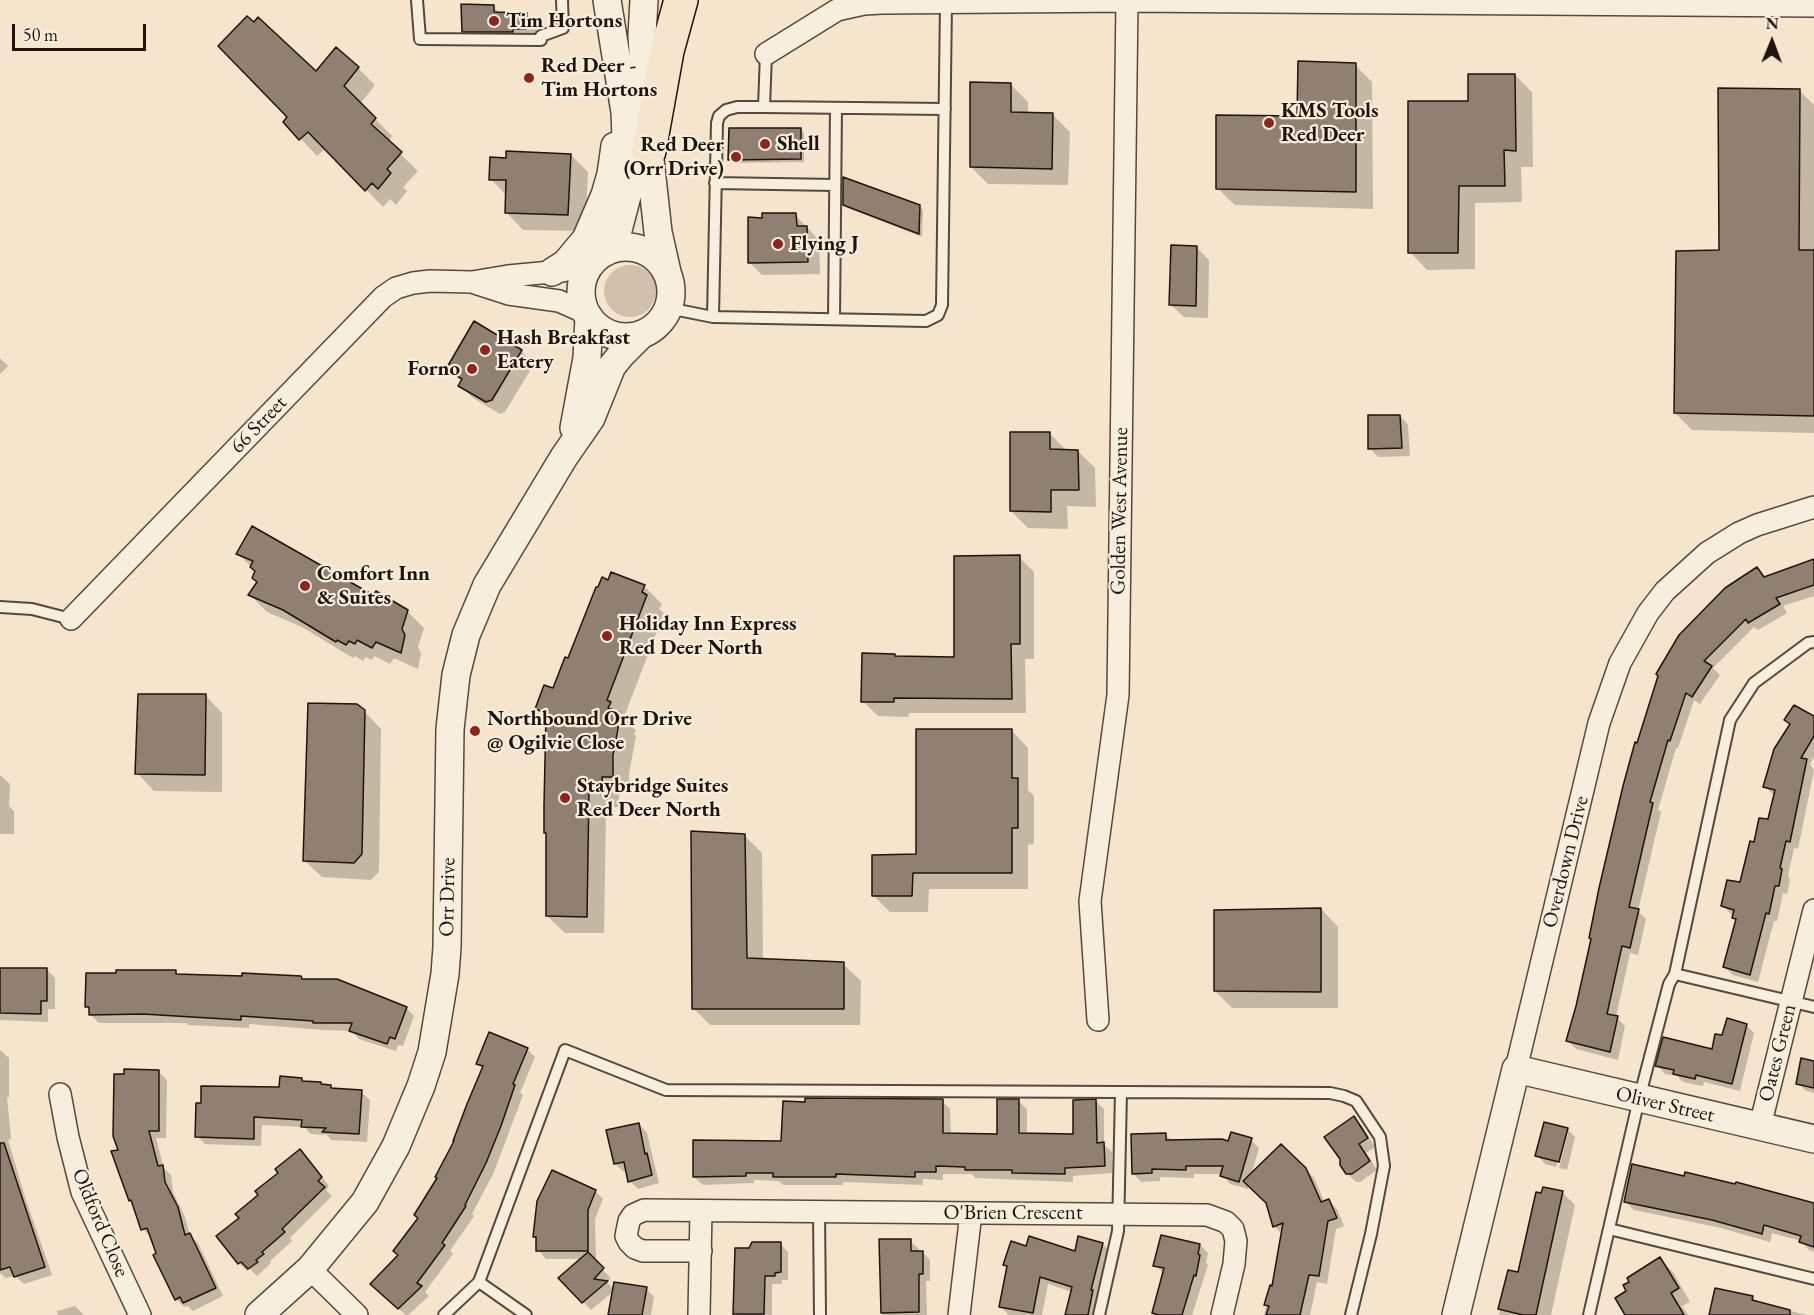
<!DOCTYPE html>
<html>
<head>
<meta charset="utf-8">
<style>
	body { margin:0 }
	#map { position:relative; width:1814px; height:1315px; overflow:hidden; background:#f5e5cc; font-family:"EB Garamond",serif }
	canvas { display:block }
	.north { position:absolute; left:1742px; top:12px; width:60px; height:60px; -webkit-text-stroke:4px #f8eede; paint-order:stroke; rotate:1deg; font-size:16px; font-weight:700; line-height:24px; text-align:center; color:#21130e }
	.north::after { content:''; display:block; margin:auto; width:21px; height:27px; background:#21130e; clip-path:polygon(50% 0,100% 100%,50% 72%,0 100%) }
	.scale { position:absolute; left:12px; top:24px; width:134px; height:27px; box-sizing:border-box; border:3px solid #21130e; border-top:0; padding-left:8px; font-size:18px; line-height:21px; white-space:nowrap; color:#21130e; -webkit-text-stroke:4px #f8eede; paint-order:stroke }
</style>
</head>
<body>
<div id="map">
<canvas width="1814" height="1315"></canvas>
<div class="north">N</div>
<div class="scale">50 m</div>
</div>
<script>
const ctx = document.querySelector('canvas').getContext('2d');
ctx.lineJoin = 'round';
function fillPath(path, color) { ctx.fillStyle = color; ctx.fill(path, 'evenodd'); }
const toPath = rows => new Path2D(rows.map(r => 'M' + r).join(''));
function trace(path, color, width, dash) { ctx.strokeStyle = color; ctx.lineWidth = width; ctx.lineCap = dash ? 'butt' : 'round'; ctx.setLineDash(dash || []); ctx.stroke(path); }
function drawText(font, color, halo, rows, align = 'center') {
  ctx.font = font + ' "EB Garamond",serif'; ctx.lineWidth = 4.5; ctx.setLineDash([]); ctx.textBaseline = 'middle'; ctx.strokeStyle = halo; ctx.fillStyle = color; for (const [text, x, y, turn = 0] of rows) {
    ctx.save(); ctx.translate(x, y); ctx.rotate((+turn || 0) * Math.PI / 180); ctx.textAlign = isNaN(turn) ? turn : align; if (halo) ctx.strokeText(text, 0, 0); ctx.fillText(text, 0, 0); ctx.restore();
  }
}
const green = toPath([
	'604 291a26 26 0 1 1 52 0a26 26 0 1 1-52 0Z'
]);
const shadow = toPath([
	[493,7,500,13,526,14,539,27,539,41,476,44,463,31],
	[1355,65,1372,82,1373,209,1235,205,1217,188],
	[358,68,375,85,360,104,392,136,388,142,418,171,403,187,407,191,396,205,390,199,383,207,326,148,317,156,285,122,316,73],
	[1515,75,1532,92,1533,167,1521,167,1522,202,1475,203,1475,269,1427,270,1410,252,1470,102],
	[1011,85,1028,102,1028,114,1053,115,1070,132,1068,185,988,184,971,167],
	[1799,90,1814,105,1814,433,1692,430,1675,413,1720,252],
	[801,130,804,133,804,162,733,163,730,159],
	[571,155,588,172,585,231,523,230,506,212,507,196,491,179],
	[844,204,919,206,923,210,922,237,848,208],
	[795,215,819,240,820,274,762,275,749,262,764,219],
	[1196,247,1209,260,1208,318,1184,317,1171,305],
	[521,351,534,364,505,412,500,414,473,398,460,385,462,382,448,369],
	[0,358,8,366,0,374],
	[1400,416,1408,425,1410,456,1378,457,1370,448],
	[1050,434,1067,451,1078,451,1095,468,1096,507,1067,506,1068,529,1028,528,1011,511],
	[238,554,373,597,407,611,424,628,418,647,421,653,418,669,394,658,390,664,374,656,372,660,366,657,363,661,355,656,353,658,302,627,267,612,250,595,258,582,257,572],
	[1019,557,1034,572,1034,659,1025,659,1026,713,909,713,908,717,878,716,863,701,897,658,955,658],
	[1814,560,1814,596,1783,606,1787,613,1758,630,1754,627,1713,668,1720,675,1700,704,1694,700,1678,748,1676,748,1658,810,1661,812,1638,911,1646,919,1638,955,1630,953,1616,1017,1625,1026,1618,1060,1576,1049,1568,1041,1638,745,1757,569,1766,578],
	[612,574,644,586,662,604,659,609,664,613,624,717,636,731,634,734,636,736,629,774,630,793,619,793,619,807,606,808,604,933,565,933,547,916,547,719,537,708,554,690],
	[619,716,621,719,613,764,610,763],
	[205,695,222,713,222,792,154,791,137,773],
	[364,711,381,729,379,872,371,880,322,877,304,860],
	[1814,718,1814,757,1810,764,1814,770,1798,849,1794,848,1788,876,1790,879,1787,894,1783,893,1777,921,1774,921,1758,982,1733,975,1725,967,1737,921,1734,918,1734,915,1731,914,1723,906,1742,884,1755,843,1769,821,1775,796,1765,787,1791,725,1786,720],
	[1012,731,1028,748,1028,790,1034,796,1034,844,1028,845,1028,889,929,889,928,912,890,912,873,895,918,856],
	[0,775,10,784,9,806,14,811,14,834,0,834],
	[744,835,762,853,763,961,843,964,861,981,860,1025,710,1025,693,1008],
	[1321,909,1338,927,1338,1008,1232,1008,1215,991],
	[0,969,47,970,55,978,55,1009,48,1009,48,1022,0,1020],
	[175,972,180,976,301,977,304,981,406,1008,414,1016,403,1046,398,1045,396,1051,359,1039,352,1031,323,1030,249,1024,249,1028,188,1025,186,1023,99,1023,91,1015,91,1011,86,1006],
	[1746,1025,1754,1033,1740,1091,1704,1082,1703,1086,1683,1082,1677,1076,1665,1074,1657,1065,1713,1050,1723,1037],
	[527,1049,535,1057,520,1093,523,1095,494,1172,472,1214,474,1216,450,1251,453,1254,425,1292,429,1296,408,1315,406,1315,380,1292,419,1218,456,1142,483,1069,477,1063],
	[0,1050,9,1058,9,1097,7,1097,11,1139,8,1140,26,1200,52,1275,24,1284,15,1276,6,1278,0,1273],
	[1814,1063,1814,1093,1806,1091,1798,1083],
	[158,1071,167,1080,166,1138,156,1138,164,1169,171,1175,173,1192,185,1217,190,1236,198,1243,223,1296,193,1311,188,1306,184,1307,176,1299,151,1237,143,1229,134,1204,130,1200,120,1151],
	[301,1079,305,1082,331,1086,334,1090,361,1092,370,1100,367,1142,331,1140,327,1135,311,1134,304,1127,262,1125,261,1146,205,1144,197,1136,281,1088],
	[942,1101,950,1109,951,1135,999,1135,1018,1101,1027,1109,1027,1134,1075,1135,1096,1101,1104,1109,1104,1145,1112,1152,1112,1173,1073,1176,1073,1182,975,1178,972,1174,943,1174,943,1180,923,1179,923,1185,843,1182,843,1185,783,1185,779,1181,754,1180,754,1183,703,1185,694,1177,783,1142],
	[1354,1118,1362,1126,1375,1147,1366,1153,1377,1170,1360,1182,1356,1182,1347,1173],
	[639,1124,647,1133,659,1183,638,1189,630,1181,627,1171,624,1172,615,1164],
	[1567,1129,1575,1137,1567,1170,1559,1168,1568,1133,1565,1133,1556,1167,1545,1164,1537,1155],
	[1166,1135,1173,1142,1229,1143,1251,1140,1259,1148,1251,1175,1281,1146,1314,1178,1325,1203,1329,1201,1337,1209,1344,1226,1336,1229,1327,1284,1317,1282,1310,1315,1264,1315,1271,1287,1273,1288,1283,1235,1274,1226,1267,1203,1249,1185,1248,1189,1230,1184,1223,1174,1194,1174,1194,1178,1160,1177,1160,1181,1141,1182,1133,1173],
	[308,1159,329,1186,326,1190,332,1196,290,1238,292,1241,270,1261,271,1263,257,1276,250,1269,247,1271,239,1263],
	[595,1191,603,1199,595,1219,596,1259,592,1259,611,1278,607,1282,614,1290,646,1289,654,1297,651,1315,609,1315,614,1291,591,1310,560,1278,582,1259,546,1259,538,1250,537,1239,535,1236],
	[1563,1193,1575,1205,1551,1315,1499,1315,1509,1271,1520,1274],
	[1625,1201,1814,1204,1814,1252,1809,1250,1801,1241,1772,1233,1770,1242,1721,1228,1634,1210],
	[881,1241,910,1241,919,1249,919,1252,922,1252,930,1260,930,1281,926,1281,927,1315,883,1315],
	[780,1244,788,1252,788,1280,782,1280,782,1284,772,1284,772,1315,737,1315,735,1313],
	[1102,1244,1111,1252,1098,1315,1069,1315,1072,1292,1048,1284,1042,1315,1009,1315,1001,1307,1008,1268,1004,1265,1027,1248,1076,1253],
	[1200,1245,1208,1253,1206,1263,1208,1265,1192,1315,1152,1315,1164,1274,1155,1265],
	[1660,1259,1673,1272,1690,1302,1682,1306,1688,1315,1627,1315,1628,1291],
	[1752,1297,1759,1303,1807,1315,1711,1315],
	[75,1306,84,1315,58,1315,57,1311]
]);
const building = toPath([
	[461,4,494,5,494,12,527,13,526,29,513,29,513,32,462,32,461,4],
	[247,16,254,22,258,17,316,71,336,47,359,67,344,86,376,118,371,124,402,152,387,169,391,173,378,189,372,183,365,191,308,132,299,140,283,122,287,117,218,46,247,16],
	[1298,61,1356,63,1356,192,1216,189,1216,115,1297,116,1298,61],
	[1468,74,1515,74,1516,151,1504,150,1505,186,1459,186,1458,253,1408,253,1408,101,1468,101,1468,74],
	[970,82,1011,83,1011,112,1053,113,1052,169,970,167,970,82],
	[1718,88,1800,89,1799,250,1814,250,1814,416,1674,413,1676,251,1719,250,1718,88],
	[729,128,801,128,801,159,728,160,729,128],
	[506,151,571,154,568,215,505,213,506,180,489,180,490,157,506,158,506,151],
	[843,177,920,205,919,234,843,205,843,177],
	[762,213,796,213,797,226,807,226,808,262,748,263,748,217,762,218,762,213],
	[1171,245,1197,246,1196,306,1169,305,1171,245],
	[474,321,522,350,492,400,486,402,458,386,462,379,446,369,474,321],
	[1368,415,1400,415,1402,448,1368,449,1368,415],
	[1010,432,1050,432,1050,449,1078,450,1079,490,1051,490,1051,512,1010,511,1010,432],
	[252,526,373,595,376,591,408,610,402,629,405,635,401,653,376,642,372,648,357,640,355,644,349,641,346,645,337,640,336,642,283,610,248,595,257,582,252,578,255,571,250,567,253,561,236,554,252,526],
	[1020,555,1020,644,1011,644,1012,699,894,698,894,702,861,702,862,653,895,654,895,656,954,657,954,556,1020,555],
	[1814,559,1814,585,1776,598,1780,604,1748,623,1746,619,1704,661,1712,666,1692,697,1686,693,1670,741,1668,740,1650,802,1653,803,1629,907,1639,909,1630,948,1622,946,1607,1014,1618,1016,1610,1052,1566,1041,1576,1006,1591,939,1589,938,1599,888,1623,786,1635,742,1637,743,1658,676,1656,674,1679,635,1725,588,1757,567,1764,577,1814,559],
	[611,572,645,585,642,592,647,595,607,700,611,702,608,708,619,712,618,717,620,718,613,756,613,777,602,777,603,791,589,791,587,917,546,916,546,833,544,833,544,805,546,713,535,709,544,685,553,688,565,657,568,658,596,587,598,587,602,577,608,580,611,572],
	[138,694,206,694,205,775,135,774,138,694],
	[308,703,357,704,365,710,362,854,354,863,303,861,308,703],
	[1794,705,1814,716,1814,736,1801,758,1807,759,1790,842,1786,841,1780,868,1782,869,1779,886,1775,886,1769,914,1766,913,1750,975,1723,967,1736,919,1732,918,1734,910,1721,906,1727,880,1740,882,1750,841,1754,842,1759,818,1768,819,1775,790,1763,787,1774,749,1790,724,1784,720,1794,705],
	[916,729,1012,729,1012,778,1018,778,1018,828,1012,828,1012,873,913,873,912,896,872,896,872,855,916,854,916,729],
	[691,831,745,834,747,958,844,962,844,1009,692,1009,691,831],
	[1321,908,1321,992,1214,991,1214,910,1321,908],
	[0,968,47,968,47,1001,41,1001,41,1014,0,1013,0,968],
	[116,970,176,970,176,974,242,976,242,973,301,976,302,979,337,979,407,1007,395,1039,390,1037,387,1044,349,1031,352,1023,313,1023,313,1021,241,1016,241,1020,143,1014,89,1015,89,1007,85,1007,86,973,116,973,116,970],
	[1727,1018,1747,1024,1732,1084,1696,1075,1695,1079,1673,1074,1674,1070,1655,1066,1663,1037,1712,1049,1715,1034,1722,1035,1727,1018],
	[489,1032,528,1048,513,1084,515,1085,501,1126,486,1163,465,1205,466,1206,442,1243,445,1245,417,1283,422,1286,398,1309,370,1284,398,1255,393,1251,418,1218,414,1215,437,1178,435,1177,454,1141,453,1141,467,1104,483,1066,476,1064,489,1032],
	[1801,1058,1814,1061,1814,1088,1796,1084,1801,1058],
	[124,1069,159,1070,159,1131,149,1131,158,1166,163,1165,165,1182,178,1207,185,1235,190,1233,216,1288,183,1303,180,1297,175,1300,153,1255,156,1253,147,1228,141,1230,131,1200,129,1201,111,1151,118,1150,113,1136,114,1074,124,1074,124,1069],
	[280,1076,302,1078,302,1081,321,1082,321,1084,331,1085,331,1088,362,1090,359,1134,322,1132,326,1128,301,1127,302,1120,254,1117,254,1139,195,1137,196,1103,201,1103,201,1086,279,1087,280,1076],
	[805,1098,943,1099,943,1133,997,1134,997,1099,1019,1099,1019,1133,1073,1134,1073,1100,1096,1099,1097,1143,1104,1142,1105,1166,1065,1168,1065,1174,1012,1173,1012,1170,965,1170,965,1167,936,1166,936,1172,915,1172,915,1177,836,1174,836,1177,773,1177,773,1173,746,1173,746,1176,693,1177,693,1140,781,1141,783,1101,805,1102,805,1098],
	[1354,1116,1368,1138,1359,1144,1370,1161,1352,1174,1346,1174,1340,1165,1340,1159,1324,1137,1354,1116],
	[1544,1122,1568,1128,1559,1162,1535,1156,1544,1122],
	[639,1123,645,1154,647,1153,652,1175,628,1182,624,1162,614,1164,606,1130,639,1123],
	[1231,1132,1252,1138,1239,1182,1220,1176,1223,1166,1186,1166,1186,1170,1152,1169,1152,1173,1132,1174,1131,1134,1166,1133,1166,1140,1222,1139,1228,1141,1231,1132],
	[0,1143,4,1143,45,1267,14,1277,10,1267,0,1270,0,1143],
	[1281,1144,1306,1168,1321,1202,1329,1199,1337,1218,1328,1221,1319,1276,1309,1275,1300,1315,1266,1315,1269,1306,1264,1305,1270,1285,1272,1286,1283,1223,1273,1227,1266,1203,1243,1181,1281,1144],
	[300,1149,322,1177,318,1181,325,1187,282,1229,285,1232,262,1252,264,1254,256,1260,258,1262,248,1269,241,1262,238,1264,216,1236,239,1218,235,1214,258,1195,255,1191,278,1173,275,1169,300,1149],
	[1632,1164,1684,1176,1685,1172,1735,1184,1736,1182,1814,1203,1814,1247,1799,1242,1801,1236,1764,1225,1762,1234,1712,1220,1624,1202,1632,1164],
	[552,1170,596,1190,588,1210,588,1251,536,1251,536,1237,533,1237,537,1201,552,1170],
	[1543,1187,1563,1191,1536,1315,1523,1315,1498,1309,1508,1270,1518,1272,1536,1192,1541,1193,1543,1187],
	[1161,1235,1200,1244,1198,1254,1200,1255,1196,1276,1194,1275,1182,1315,1159,1315,1152,1313,1164,1268,1153,1266,1161,1235],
	[1029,1236,1075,1251,1078,1236,1103,1243,1091,1290,1093,1290,1088,1315,1065,1315,1072,1287,1040,1277,1033,1313,999,1307,1007,1266,1003,1265,1011,1241,1026,1246,1029,1236],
	[879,1239,911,1239,911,1251,923,1251,923,1274,919,1274,919,1312,881,1313,879,1239],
	[752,1242,781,1242,781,1272,775,1273,775,1276,765,1276,764,1314,733,1314,735,1248,749,1248,752,1242],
	[588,1252,604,1268,594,1279,608,1281,582,1303,558,1278,588,1252],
	[1660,1257,1679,1288,1671,1293,1684,1315,1625,1315,1615,1298,1626,1291,1623,1285,1629,1282,1627,1278,1660,1257],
	[614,1282,647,1287,642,1315,608,1315,614,1282],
	[1715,1288,1753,1296,1752,1300,1790,1310,1790,1315,1709,1315,1715,1288]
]);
const service = toPath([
	[417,0,420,39,541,40],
	[541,36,563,28,562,0],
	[764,107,766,54],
	[715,183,835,185],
	[668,308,713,317,926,321,938,315,942,305,946,3],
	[713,317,717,123,719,116,726,110,737,107,764,107,945,109],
	[834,319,836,108],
	[0,607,32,609,71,619],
	[1675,974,1814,1007],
	[1121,1092,1330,1093,1344,1096,1356,1101,1380,1137,1384,1166,1371,1234,1351,1315],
	[819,1211,820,1315],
	[1609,1229,1814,1279],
	[444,1315,479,1282],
	[526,1315,479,1282,565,1050,666,1090,1121,1092,1118,1231,1099,1315],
	[1589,1315,1639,1099,1669,984,1675,974,1730,720,1754,683,1808,643,1814,642]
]);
const minor = toPath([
	[766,54,837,10,864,4,882,3,1127,1,1814,6],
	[475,283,509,294,559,301,586,313],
	[71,619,383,297,396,288,413,283,430,281,472,282,508,276,562,271,578,267,597,258],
	[1098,1020,1090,901,1118,695,1127,0],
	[1516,1069,1599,723,1620,663,1648,613,1665,591,1707,553,1739,533,1757,525,1814,507],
	[60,1094,68,1137,82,1192,140,1315],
	[1760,1126,1814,910],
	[701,1251,643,1251,635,1248,629,1242,626,1236,629,1221,633,1215,644,1210,1207,1215,1226,1222,1233,1229,1236,1241,1234,1264,1222,1315],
	[310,1269,357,1315],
	[699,1315,701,1211],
	[959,1315,971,1213]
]);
const tertiary = toPath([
	[644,0,642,36,649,151,658,232,667,272],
	'581 292a45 45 0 1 1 90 0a45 45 0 1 1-90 0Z',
	[606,252,617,234,628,192,625,112,607,0],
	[552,272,566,263,586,239,605,195,611,174,615,146],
	[574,428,587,358,589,317],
	[259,1315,310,1269,365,1202,396,1146,421,1086,432,1052,445,974,447,947,450,729,456,675,466,635,487,585,499,565,564,457,591,418,612,366,621,355,642,334],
	[1456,1315,1516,1069,1814,1139]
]);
const primary = toPath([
	[649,151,667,51,681,0]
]);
const markers = [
	[494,21,6,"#8f2418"],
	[529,78,6,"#8f2418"],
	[1269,123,6,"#8f2418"],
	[765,144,6,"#8f2418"],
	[736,157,6,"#8f2418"],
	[778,244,6,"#8f2418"],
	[485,350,6,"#8f2418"],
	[472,369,6,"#8f2418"],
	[305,586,6,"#8f2418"],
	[607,636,6,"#8f2418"],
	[475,731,6,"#8f2418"],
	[565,798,6,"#8f2418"]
];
const poiNames = [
	["Tim Hortons",506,21],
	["Red Deer -",541,66],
	["Tim Hortons",541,90],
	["KMS Tools",1281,111],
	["Red Deer",1281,135],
	["Shell",777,144],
	["Red Deer",724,145,"right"],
	["(Orr Drive)",724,169,"right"],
	["Flying J",790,244],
	["Hash Breakfast",497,338],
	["Eatery",497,362],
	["Forno",460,369,"right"],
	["Comfort Inn",317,574],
	["& Suites",317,598],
	["Holiday Inn Express",619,624],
	["Red Deer North",619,648],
	["Northbound Orr Drive",487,719],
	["@ Ogilvie Close",487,743],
	["Staybridge Suites",577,786],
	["Red Deer North",577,810]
];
const streetNames = [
	["66 Street",259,425,-46],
	["Golden West Avenue",1120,511,-89],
	["Overdown Drive",1566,862,-76],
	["Orr Drive",448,897,-89],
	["Oates Green",1778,1053,-76],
	["Oliver Street",1665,1105,13],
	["O'Brien Crescent",1013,1213],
	["Oldford Close",100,1223,67]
];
fillPath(green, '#d1c1ac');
fillPath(shadow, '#0003');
fillPath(building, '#8f8071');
trace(building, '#21130e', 1.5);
trace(service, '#56483e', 14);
trace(minor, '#56483e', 24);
trace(tertiary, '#56483e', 30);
trace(primary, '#21130e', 36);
trace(service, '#f8eede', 10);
trace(minor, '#f8eede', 21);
trace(tertiary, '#f8eede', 27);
trace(primary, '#f5e5cc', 33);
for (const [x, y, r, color] of markers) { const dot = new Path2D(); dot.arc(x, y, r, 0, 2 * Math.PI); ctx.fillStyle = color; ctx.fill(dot); trace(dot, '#f8eede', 2); }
drawText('bold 21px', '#21130e', '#f8eede', poiNames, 'left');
drawText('21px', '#21130e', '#f8eede', streetNames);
</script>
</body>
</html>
